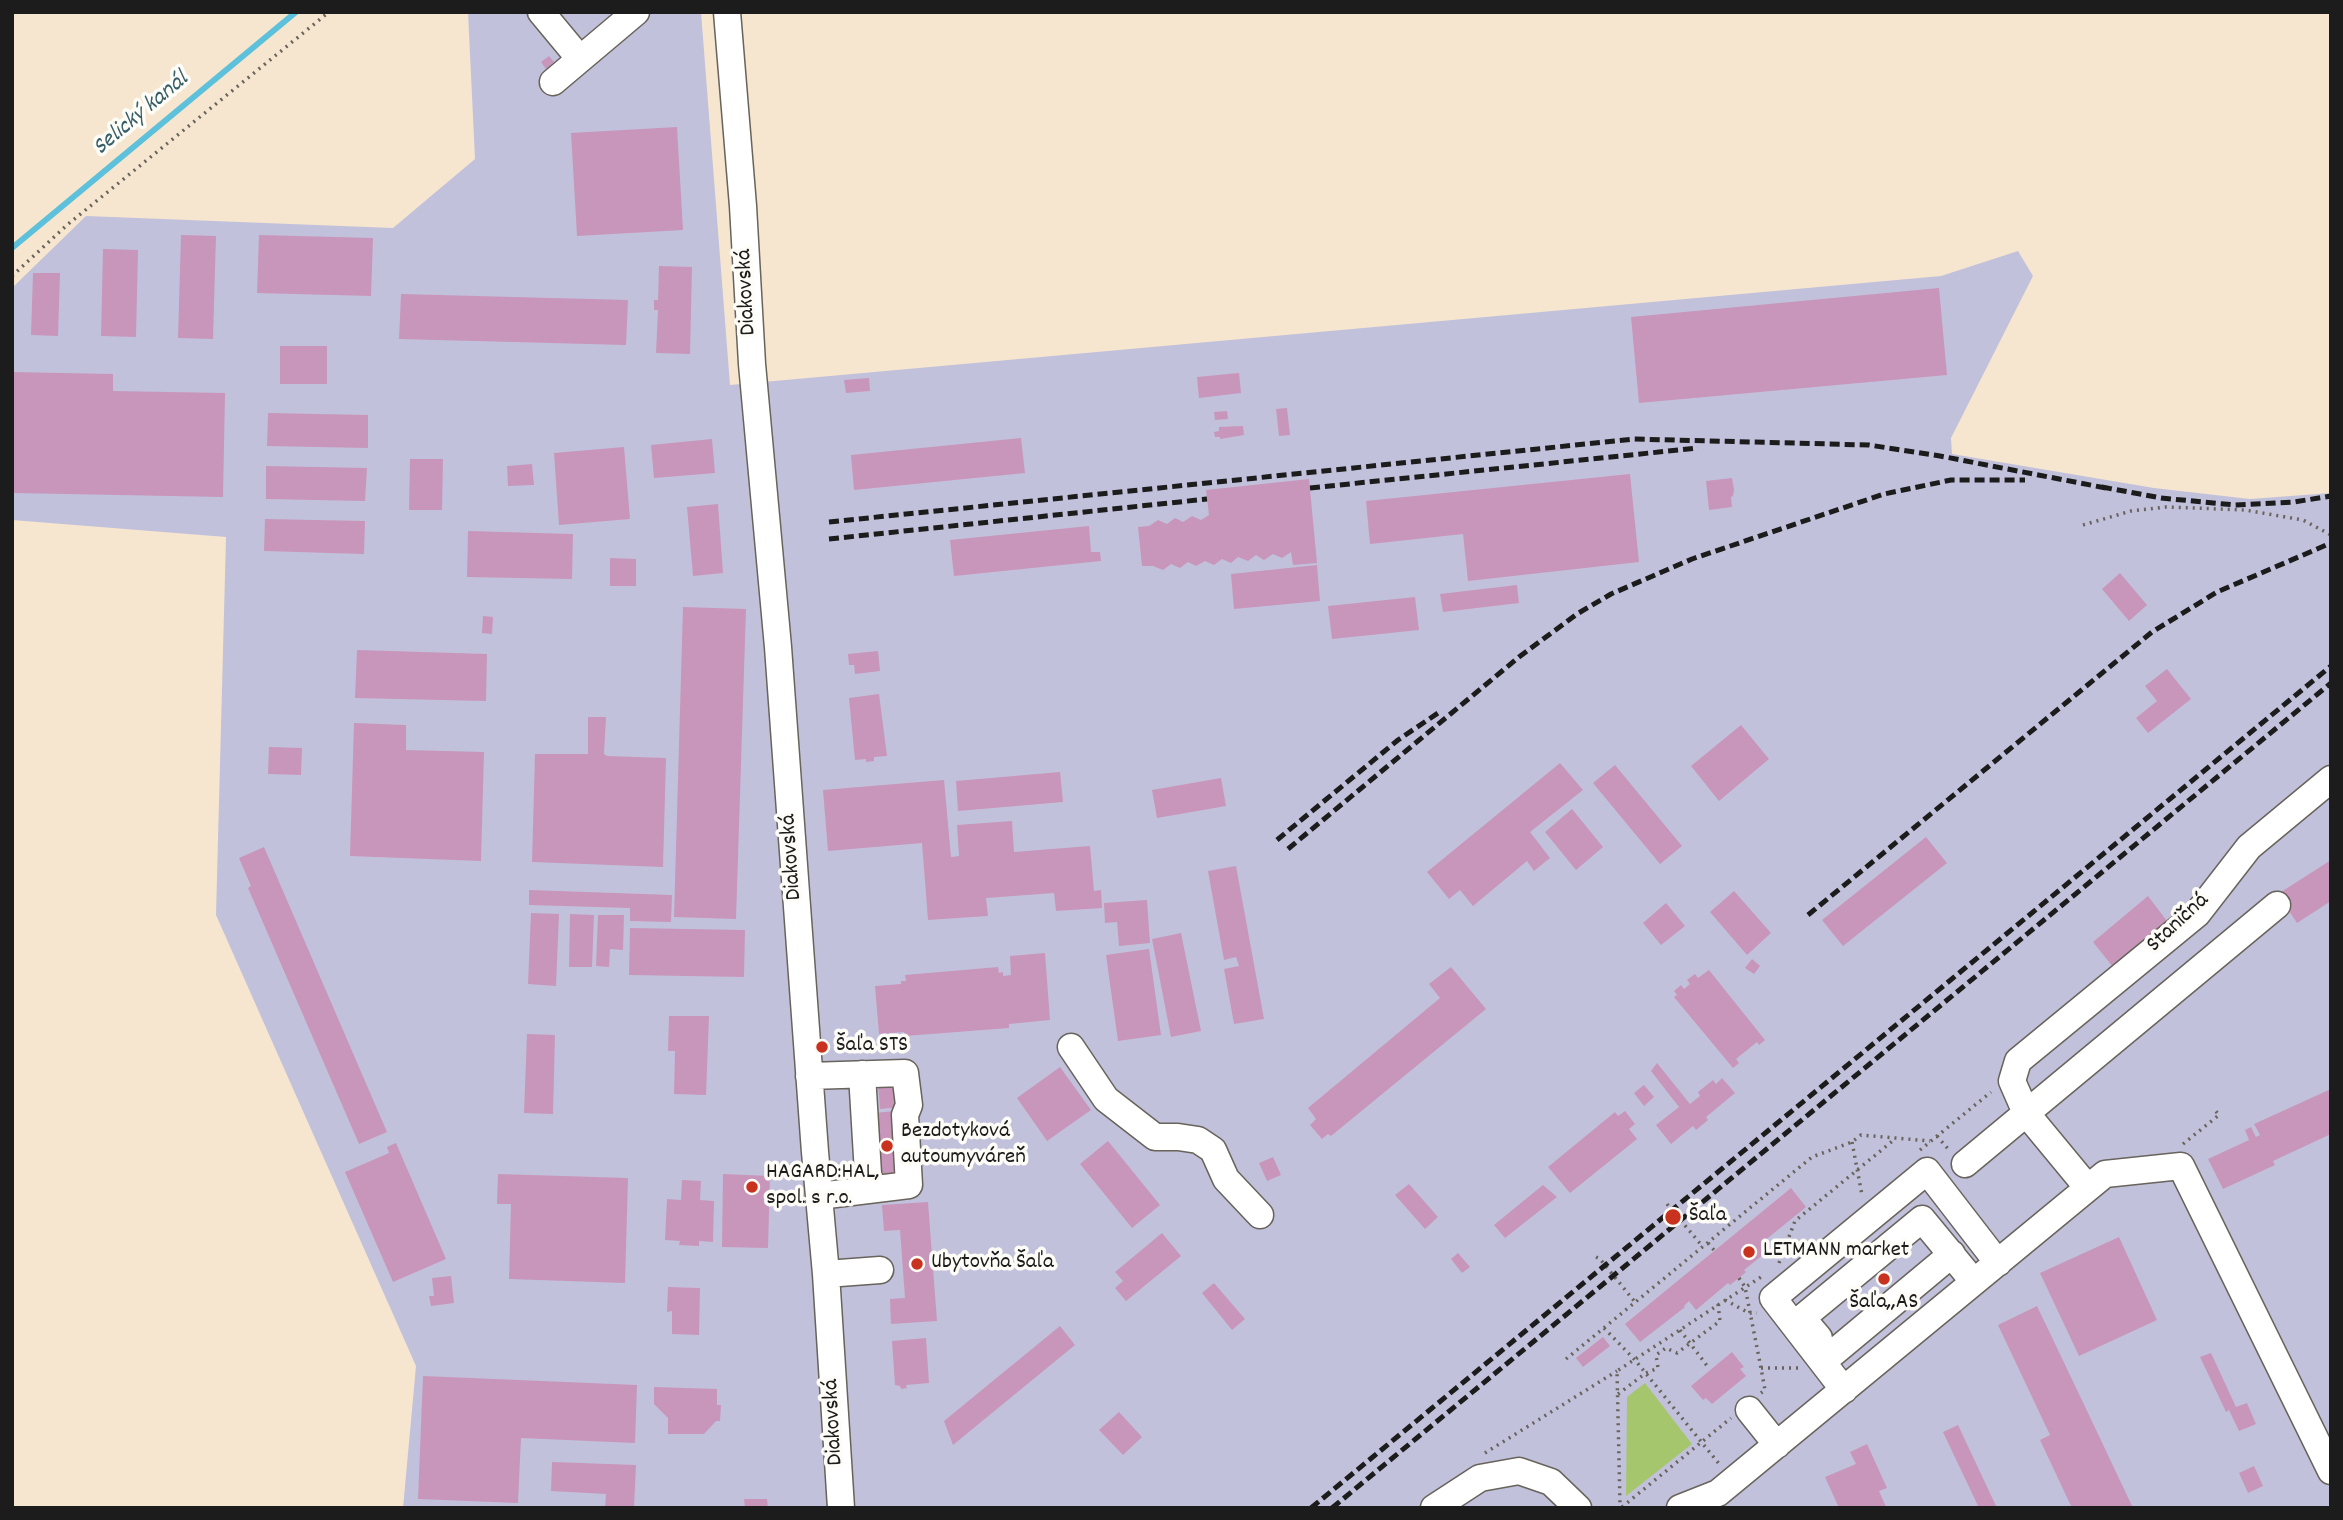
<!DOCTYPE html>
<html>
<head>
<meta charset="utf-8">
<style>
	body { margin:0 }
	#map { position:relative; width:2343px; height:1520px; overflow:hidden; background:#f6e6cf; font-family:Dekko,sans-serif }
	canvas { display:block }
	.frame { position:absolute; inset:0; border:14px solid #1c1c1c; pointer-events:none }
</style>
</head>
<body>
<div id="map">
<canvas width="2343" height="1520"></canvas>
<div class="frame"></div>
</div>
<script>
const ctx = document.querySelector('canvas').getContext('2d');
ctx.lineJoin = 'round';
function fillPath(path, color) { ctx.fillStyle = color; ctx.fill(path, 'evenodd'); }
const toPath = rows => new Path2D(rows.map(r => 'M' + r).join(''));
function trace(path, color, width, dash) { ctx.strokeStyle = color; ctx.lineWidth = width; ctx.lineCap = dash ? 'butt' : 'round'; ctx.setLineDash(dash || []); ctx.stroke(path); }
function drawText(font, color, halo, rows, align = 'center') {
  ctx.font = font + ' Dekko,sans-serif'; ctx.lineWidth = 7; ctx.setLineDash([]); ctx.textBaseline = 'middle'; ctx.strokeStyle = halo; ctx.fillStyle = color; for (const [text, x, y, turn = 0] of rows) {
    ctx.save(); ctx.translate(x, y); ctx.rotate((+turn || 0) * Math.PI / 180); ctx.textAlign = isNaN(turn) ? turn : align; if (halo) ctx.strokeText(text, 0, 0); ctx.fillText(text, 0, 0); ctx.restore();
  }
}
const industrial = toPath([
	[468,12,701,12,730,385,1941,276,2018,251,2033,276,1951,438,1952,454,2154,488,2250,499,2331,493,2331,1508,403,1508,416,1366,216,915,226,537,12,520,12,288,86,216,393,228,475,159]
]);
const green = toPath([
	[1645,1383,1692,1444,1626,1496,1627,1397]
]);
const stream = toPath([
	[12,248,296,12]
]);
const building = toPath([
	[549,56,554,62,546,69,541,62],
	[677,127,683,230,577,236,571,133],
	[181,235,216,236,213,339,178,338],
	[259,235,373,238,371,296,257,293],
	[103,249,138,250,136,337,101,336],
	[659,266,692,267,690,354,656,353,658,310,654,310,654,300,658,300],
	[33,273,60,273,58,336,31,335],
	[1939,288,1947,375,1639,403,1631,317],
	[401,294,628,300,626,345,399,339],
	[280,346,327,346,327,384,280,384],
	[12,372,113,374,113,391,225,393,223,497,12,493],
	[1239,373,1241,393,1199,398,1197,377],
	[869,378,870,391,846,393,844,380],
	[1287,408,1290,435,1279,436,1276,409],
	[1227,411,1228,419,1215,420,1214,412],
	[268,413,368,415,368,448,267,446],
	[1243,426,1244,435,1220,439,1220,437,1215,437,1214,432,1219,431,1219,427],
	[1021,438,1025,473,854,490,851,455],
	[712,439,715,473,654,478,651,445],
	[624,447,630,519,559,525,554,453],
	[410,459,443,459,442,510,409,510],
	[532,464,534,485,508,486,507,466],
	[266,466,367,468,365,501,266,499],
	[1630,474,1639,562,1468,581,1463,534,1370,544,1366,501],
	[1732,478,1734,490,1733,496,1731,497,1732,507,1709,510,1706,481],
	[1309,479,1317,563,1293,565,1291,552,1282,558,1273,554,1264,560,1256,555,1248,561,1238,557,1231,563,1222,559,1214,565,1205,561,1196,566,1188,562,1180,568,1171,564,1163,570,1153,566,1142,566,1138,527,1149,526,1158,520,1167,524,1175,518,1183,522,1192,516,1201,520,1209,515,1206,490],
	[718,504,723,573,693,576,687,507],
	[265,519,365,521,364,554,264,551],
	[1089,526,1091,552,1100,552,1101,561,954,576,950,540],
	[468,531,573,534,572,579,467,577],
	[610,558,636,559,636,586,610,586],
	[1317,565,1320,601,1234,609,1231,574],
	[2120,573,2147,605,2129,621,2102,589],
	[1517,585,1519,603,1443,612,1440,594],
	[1415,597,1419,630,1332,639,1328,606],
	[683,607,746,609,736,919,674,917],
	[483,616,493,617,492,634,482,633],
	[357,650,487,654,486,701,355,698],
	[878,651,880,671,855,674,854,665,849,665,848,654],
	[2167,669,2191,699,2148,733,2136,718,2157,701,2145,686],
	[879,694,887,756,874,757,874,761,866,762,866,759,855,760,849,698],
	[588,717,606,717,604,754,607,756,666,758,663,867,532,862,535,754,588,754],
	[354,723,406,725,406,750,484,752,481,861,350,856],
	[1741,725,1769,759,1719,801,1691,766],
	[269,747,302,748,301,775,268,774],
	[1560,763,1583,790,1530,832,1550,858,1534,871,1527,861,1473,906,1460,890,1449,899,1427,872],
	[1615,765,1682,846,1660,864,1593,783],
	[1060,772,1063,802,958,811,956,781],
	[1221,778,1226,806,1157,818,1152,790],
	[944,780,951,857,959,856,957,825,1012,821,1014,852,1090,846,1094,891,1101,890,1102,908,1056,911,1054,893,986,898,988,916,928,920,922,843,828,851,823,790],
	[1572,809,1603,847,1576,870,1545,832],
	[1926,837,1947,863,1843,946,1822,920],
	[264,847,387,1132,359,1144,248,888,251,886,239,858],
	[2331,860,2331,901,2297,923,2278,894],
	[1236,866,1264,1019,1234,1024,1224,969,1239,966,1236,957,1224,960,1208,871],
	[529,890,672,895,671,922,630,921,630,908,529,905],
	[1734,891,1771,933,1747,955,1710,912],
	[2148,896,2167,921,2113,967,2093,942],
	[1147,900,1150,943,1119,946,1117,922,1105,923,1104,903],
	[1666,903,1685,926,1661,945,1643,923],
	[531,913,559,914,556,986,528,984],
	[570,914,594,915,592,967,569,967],
	[598,915,624,915,623,950,610,949,609,967,596,966],
	[630,928,745,930,744,977,629,975],
	[1181,933,1201,1031,1171,1037,1152,939],
	[1149,949,1161,1035,1118,1041,1106,955],
	[1045,953,1050,1020,1009,1024,1009,1028,905,1036,904,1032,879,1034,875,986,901,984,901,981,906,981,905,975,998,967,999,973,1003,972,1003,976,1011,975,1010,956],
	[1752,959,1760,966,1754,974,1745,968],
	[1451,967,1486,1009,1331,1136,1328,1134,1322,1139,1310,1125,1316,1119,1308,1108,1440,998,1429,984],
	[1709,970,1765,1040,1759,1045,1757,1042,1736,1059,1739,1063,1733,1068,1674,997,1677,995,1674,991,1681,985,1684,989,1690,984,1687,980,1695,974,1698,978],
	[669,1016,709,1016,706,1095,674,1094,675,1051,668,1051],
	[527,1034,555,1035,553,1114,524,1113],
	[1657,1063,1690,1104,1700,1096,1698,1092,1713,1080,1716,1084,1722,1078,1735,1093,1706,1117,1708,1120,1696,1130,1693,1126,1671,1144,1656,1125,1679,1107,1651,1071],
	[1060,1067,1091,1110,1047,1141,1017,1098],
	[899,1081,901,1107,880,1109,878,1083],
	[1644,1085,1654,1097,1644,1106,1634,1093],
	[2331,1089,2331,1134,2273,1161,2275,1165,2223,1189,2208,1159,2249,1140,2245,1130,2251,1127,2256,1137,2260,1135,2254,1124],
	[894,1111,899,1179,880,1181,875,1113],
	[1625,1111,1635,1124,1629,1129,1637,1139,1570,1193,1548,1167,1615,1112,1618,1116],
	[1108,1141,1160,1205,1132,1228,1080,1164],
	[396,1143,446,1259,393,1282,345,1172,389,1153,387,1147],
	[1273,1157,1281,1175,1267,1181,1259,1163],
	[498,1174,628,1178,625,1283,509,1279,511,1204,497,1204],
	[723,1174,770,1176,768,1248,722,1247],
	[682,1180,701,1181,700,1200,714,1201,713,1242,699,1241,699,1246,679,1245,680,1241,665,1240,667,1199,681,1200],
	[1409,1184,1438,1217,1425,1229,1395,1195],
	[1543,1185,1557,1197,1505,1238,1494,1225],
	[1791,1188,1806,1207,1763,1242,1769,1250,1744,1270,1746,1272,1739,1278,1730,1285,1728,1283,1696,1310,1689,1301,1684,1306,1685,1307,1640,1342,1625,1324],
	[928,1202,937,1321,891,1324,890,1299,905,1298,900,1230,884,1231,882,1205],
	[1162,1233,1181,1256,1126,1301,1115,1288,1123,1281,1115,1272],
	[2119,1237,2157,1320,2079,1356,2040,1273],
	[1458,1253,1470,1267,1462,1273,1451,1259],
	[451,1276,454,1303,431,1306,429,1296,434,1296,432,1278],
	[1214,1283,1245,1319,1232,1330,1202,1293],
	[668,1287,700,1288,699,1335,672,1334,672,1311,667,1312],
	[2037,1306,2089,1415,2133,1508,2072,1508,2040,1440,2050,1435,1998,1325],
	[1060,1326,1075,1345,953,1445,944,1421],
	[1603,1337,1610,1346,1583,1367,1576,1358],
	[926,1338,929,1383,906,1385,907,1388,901,1389,900,1386,895,1385,892,1341],
	[1732,1352,1744,1367,1740,1369,1746,1376,1712,1404,1706,1398,1703,1400,1691,1386],
	[2211,1353,2236,1407,2247,1403,2256,1424,2239,1431,2229,1410,2226,1412,2200,1357],
	[423,1376,637,1385,635,1443,521,1438,518,1503,418,1499],
	[654,1387,717,1389,717,1405,721,1405,720,1421,716,1421,704,1434,668,1434,668,1418,654,1404],
	[1119,1412,1142,1437,1123,1455,1099,1430],
	[1958,1425,1997,1508,1979,1508,1943,1432],
	[1867,1444,1887,1488,1879,1491,1886,1507,1839,1508,1825,1477,1856,1464,1850,1452],
	[552,1462,636,1465,634,1508,605,1508,606,1494,551,1491],
	[2254,1466,2263,1486,2248,1493,2239,1473],
	[744,1499,767,1499,768,1508,745,1508]
]);
const path = toPath([
	[12,276,67,225,329,12],
	[2083,525,2131,511,2166,507,2245,510,2303,520,2331,535],
	[1937,1136,1949,1150],
	[1852,1142,1862,1195],
	[2183,1144,2219,1115,2214,1109],
	[1920,1150,1991,1092],
	[1667,1204,1703,1247],
	[1708,1243,1714,1250],
	[1596,1257,1600,1259,1635,1302],
	[1779,1263,1795,1221,1895,1139],
	[1739,1278,1745,1287,1761,1368,1765,1390,1761,1393],
	[1725,1300,1749,1313,1757,1313],
	[1604,1328,1635,1360,1720,1465],
	[1680,1330,1708,1367],
	[1566,1359,1812,1157,1852,1142,1861,1135,1930,1141],
	[1761,1368,1800,1368],
	[1618,1394,1646,1373,1658,1368,1656,1355,1666,1348,1677,1353,1720,1321,1718,1304],
	[1485,1453,1617,1371],
	[1622,1507,1731,1418],
	[1623,1508,1620,1505,1617,1371,1761,1277]
]);
const minor = toPath([
	[541,12,580,59],
	[727,12,743,206,752,364,778,647,815,1152,826,1274,841,1508],
	[553,82,636,12],
	[1071,1047,1106,1099,1155,1137,1178,1137,1198,1140,1213,1150,1226,1179,1260,1215],
	[862,1074,869,1190],
	[809,1076,905,1073,909,1105,905,1115,909,1185,819,1196],
	[1965,1164,2277,905],
	[2088,1188,2026,1113,2012,1081,2018,1061,2197,914,2249,847,2331,779],
	[826,1274,880,1270],
	[1819,1338,1802,1318,1922,1219,1974,1282],
	[1832,1354,1952,1254],
	[1844,1390,1773,1298,1927,1171,1998,1263],
	[1749,1410,1777,1445],
	[1434,1508,1480,1478,1519,1471,1551,1482,1578,1508],
	[1680,1508,1718,1493,2105,1174,2181,1166,2331,1471]
]);
const rail = toPath([
	[2102,487,2161,498,2235,505,2294,502,2331,496],
	[1310,488,1698,448],
	[829,522,1634,439,1869,445,1940,456,2111,489],
	[829,539,1207,499],
	[1277,840,1398,740,1441,711],
	[1288,849,1519,657,1577,614,1611,594,1692,559,1884,494,1951,480,2025,480],
	[1808,915,2152,632,2217,592,2331,543],
	[1311,1508,2331,666],
	[1332,1508,2331,683]
]);
const markers = [
	[822,1047,7,"#c8321e"],
	[887,1146,7,"#c8321e"],
	[752,1187,7,"#c8321e"],
	[1673,1217,9,"#c8321e"],
	[1749,1252,7,"#c8321e"],
	[917,1264,7,"#c8321e"],
	[1884,1279,7,"#c8321e"]
];
const streetNames = [
	["Diakovská",748,292,-93],
	["Diakovská",793,857,-94],
	["Staničná",2179,924,-43],
	["Diakovská",835,1422,-93]
];
const poiNames = [
	["Šaľa STS",836,1047],
	["Bezdotyková",901,1133],
	["autoumyváreň",901,1159],
	["HAGARD:HAL,",766,1174],
	["spol. s r.o.",766,1200],
	["Šaľa",1689,1217],
	["LETMANN market",1763,1252],
	["Ubytovňa Šaľa",931,1264],
	["Šaľa,,AS",1884,1304,"center"]
];
const waterNames = [
	["Selický kanál",142,115,-40]
];
fillPath(industrial, '#c2c1dc');
fillPath(green, '#a6c66e');
trace(stream, '#5ec1dc', 6);
fillPath(building, '#c896bb');
trace(minor, '#68635b', 29);
trace(path, '#68635b', 3.5, [2, 5]);
trace(minor, '#fff', 26);
trace(rail, '#1c1c1c', 5, [10, 5]);
for (const [x, y, r, color] of markers) { const dot = new Path2D(); dot.arc(x, y, r, 0, 2 * Math.PI); ctx.fillStyle = color; ctx.fill(dot); trace(dot, '#fdfcf7', 2.5); }
drawText('23px', '#1c1c1c', '#fdfcf7', streetNames);
drawText('23px', '#1c1c1c', '#fdfcf7', poiNames, 'left');
drawText('italic 24px', '#365e69', '#fdfcf7', waterNames);
</script>
</body>
</html>
